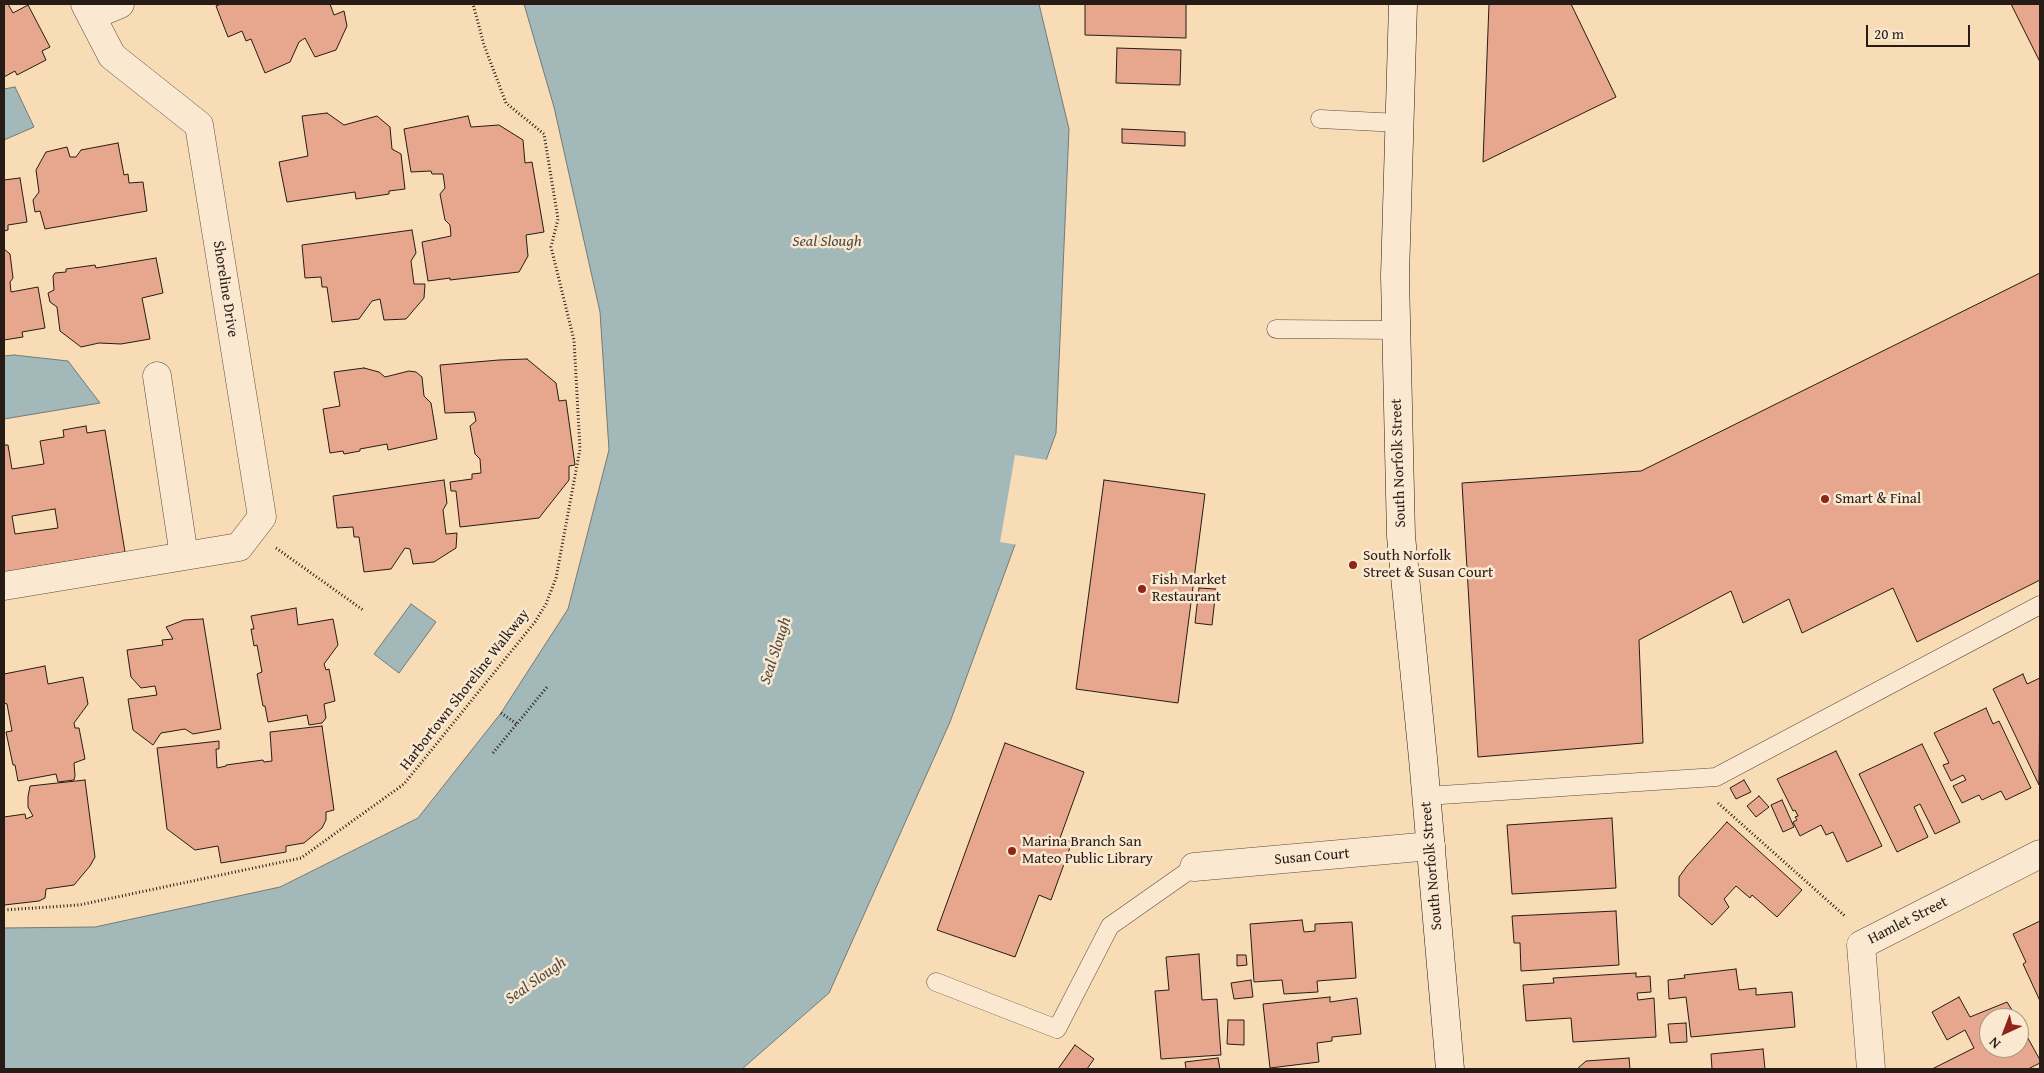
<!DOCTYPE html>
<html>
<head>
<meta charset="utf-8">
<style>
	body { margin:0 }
	#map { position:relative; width:2044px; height:1073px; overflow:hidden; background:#f8dcb6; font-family:"Gentium Book Plus",serif }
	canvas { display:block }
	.frame { position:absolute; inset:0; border:5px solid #271c15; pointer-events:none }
	.north { position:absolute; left:1979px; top:1008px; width:50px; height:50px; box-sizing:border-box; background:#fae8d0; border:1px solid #a69685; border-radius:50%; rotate:223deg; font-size:14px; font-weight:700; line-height:20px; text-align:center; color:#271c15 }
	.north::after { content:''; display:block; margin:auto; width:18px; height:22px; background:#8f2418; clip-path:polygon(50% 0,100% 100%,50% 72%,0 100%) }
	.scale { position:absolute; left:1866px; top:25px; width:104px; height:22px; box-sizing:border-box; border:2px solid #271c15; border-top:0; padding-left:6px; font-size:15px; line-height:18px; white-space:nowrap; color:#271c15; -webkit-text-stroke:4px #fae8d0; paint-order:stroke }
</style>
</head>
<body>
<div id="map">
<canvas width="2044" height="1073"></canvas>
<div class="frame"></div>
<div class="north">N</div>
<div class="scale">20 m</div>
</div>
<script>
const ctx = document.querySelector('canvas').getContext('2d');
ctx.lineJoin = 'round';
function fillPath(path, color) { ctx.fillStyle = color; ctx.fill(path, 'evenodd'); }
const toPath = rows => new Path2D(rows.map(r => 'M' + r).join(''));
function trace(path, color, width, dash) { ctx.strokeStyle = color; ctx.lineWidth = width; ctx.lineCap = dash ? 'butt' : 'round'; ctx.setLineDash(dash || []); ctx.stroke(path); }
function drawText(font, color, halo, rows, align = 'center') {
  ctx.font = font + ' "Gentium Book Plus",serif'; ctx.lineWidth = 5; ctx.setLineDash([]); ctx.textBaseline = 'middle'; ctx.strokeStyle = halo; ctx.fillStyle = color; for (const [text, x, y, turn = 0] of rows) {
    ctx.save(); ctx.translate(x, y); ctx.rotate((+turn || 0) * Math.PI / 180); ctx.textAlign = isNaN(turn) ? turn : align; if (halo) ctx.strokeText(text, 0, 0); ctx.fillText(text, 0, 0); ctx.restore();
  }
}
const water = toPath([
	[524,4,1039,4,1069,129,1056,433,950,722,829,993,742,1069,4,1069,4,928,95,927,280,887,418,818,501,713,568,609,609,450,600,312,554,107,524,4],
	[15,87,34,127,4,140,4,89,15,87],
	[14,355,68,361,100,403,4,419,4,356,14,355],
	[411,604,436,622,399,673,374,654,411,604]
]);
const pier = toPath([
	[1015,455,1048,460,1018,545,1000,542]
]);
const building = toPath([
	[4,4,8,4,13,13,28,5,50,47,42,51,46,60,17,75,15,71,4,77,4,4],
	[221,4,330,4,334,15,344,11,347,26,336,50,315,57,305,38,299,42,290,62,265,73,251,39,246,41,242,31,228,37,216,6,221,4],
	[1085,4,1186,4,1186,38,1085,35,1085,4],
	[1489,4,1571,4,1616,97,1483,162,1489,4],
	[2011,4,2040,4,2040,62,2011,4],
	[1117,48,1181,50,1180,85,1116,83,1117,48],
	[327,113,344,125,377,116,390,127,392,149,401,154,405,189,389,191,389,194,356,199,355,192,287,202,279,162,308,156,302,116,327,113],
	[468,116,471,127,499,125,523,140,525,163,532,162,544,232,526,235,528,256,519,272,450,280,450,278,428,281,422,242,451,236,450,225,445,220,440,194,445,188,443,174,432,174,431,171,411,172,404,129,468,116],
	[1122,129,1185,132,1185,146,1122,143,1122,129],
	[118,143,124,175,128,174,129,183,143,182,147,211,45,229,40,211,35,212,33,200,39,192,36,170,46,152,67,147,70,157,76,157,81,150,118,143],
	[20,178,27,222,8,225,8,230,4,231,4,180,20,178],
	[412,230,416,253,411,261,414,284,425,284,424,298,406,319,384,320,380,299,372,301,359,319,332,322,327,287,322,287,321,277,305,278,302,245,412,230],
	[4,249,10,254,13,278,10,282,11,292,38,287,45,328,22,332,23,337,4,340,4,249],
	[156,258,163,293,142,298,150,339,121,344,99,343,81,347,60,331,57,307,50,302,48,293,54,290,53,276,55,273,66,272,66,269,95,265,96,268,156,258],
	[2040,273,2040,580,1917,642,1893,588,1802,633,1789,599,1743,623,1731,591,1639,640,1643,743,1478,757,1462,483,1641,471,2040,273],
	[527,359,556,383,559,401,566,400,575,465,569,466,569,480,539,518,460,527,456,491,451,491,450,482,472,479,472,474,481,473,480,459,475,454,470,426,476,421,474,412,445,413,440,365,499,360,527,359],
	[364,368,379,372,385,377,409,371,416,372,422,377,424,396,431,403,437,439,388,450,387,444,360,449,360,451,344,454,343,451,330,453,323,409,340,406,334,372,364,368],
	[86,426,87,433,105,430,125,552,23,569,24,572,4,575,4,445,8,445,12,469,44,464,40,441,64,437,63,430,86,426],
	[55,509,58,528,15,534,12,516,55,509],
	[444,480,447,503,443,510,446,534,457,533,456,548,434,562,413,564,410,549,405,548,391,569,364,572,359,537,354,537,353,527,337,528,333,496,444,480],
	[1104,480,1205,494,1178,703,1076,689,1104,480],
	[1199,588,1216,589,1212,625,1195,623,1199,588],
	[296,608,298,625,333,619,338,645,324,664,326,670,329,669,335,701,324,704,326,718,322,723,309,725,307,715,268,722,265,706,263,706,257,674,262,672,257,645,254,646,251,629,254,629,251,616,296,608],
	[203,619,221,729,193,734,185,729,161,733,153,745,133,730,128,699,157,695,155,686,141,688,131,677,127,650,163,645,162,640,173,639,166,627,184,620,203,619],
	[45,666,48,684,83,677,88,704,74,723,75,728,79,728,85,759,74,763,75,776,74,780,58,782,56,774,18,781,15,765,13,765,6,732,12,731,7,704,4,703,4,674,45,666],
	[2023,674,2027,684,2040,678,2039,785,1993,689,2023,674],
	[1986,708,1993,724,1999,721,2031,788,2006,800,2001,791,1982,800,1979,795,1962,803,1953,786,1966,780,1963,775,1951,781,1943,765,1949,763,1934,733,1986,708],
	[322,726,334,810,326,812,326,820,322,828,304,843,286,846,286,852,221,863,218,846,195,850,167,829,157,748,219,741,219,749,216,749,217,768,226,766,226,765,263,760,264,762,272,761,270,732,322,726],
	[1005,743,1084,772,1060,838,1072,842,1051,900,1039,895,1015,957,937,930,1005,743],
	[1922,744,1960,822,1935,834,1920,804,1914,807,1928,837,1897,852,1859,774,1922,744],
	[1836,751,1882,846,1847,862,1833,832,1826,835,1821,825,1800,836,1793,822,1797,820,1795,817,1798,816,1795,810,1793,811,1777,779,1836,751],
	[85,780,95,857,90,866,74,885,46,889,45,898,39,901,4,905,4,817,25,814,26,819,33,816,28,807,28,797,30,786,85,780],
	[1744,780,1751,792,1736,799,1730,788,1744,780],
	[1759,796,1769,807,1756,817,1747,806,1759,796],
	[1782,800,1794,827,1783,832,1771,805,1782,800],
	[1612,818,1616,888,1512,894,1507,825,1612,818],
	[1727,822,1802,890,1777,917,1752,895,1750,898,1736,886,1724,899,1729,907,1712,925,1679,896,1679,877,1687,866,1727,822],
	[1616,911,1619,965,1521,971,1520,943,1514,943,1512,916,1616,911],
	[1302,920,1304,932,1315,931,1315,924,1352,922,1356,978,1317,981,1318,992,1284,994,1282,980,1254,982,1250,924,1302,920],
	[2040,921,2040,1001,2023,964,2026,962,2013,934,2040,921],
	[1199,954,1202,1000,1217,999,1221,1055,1161,1059,1155,991,1169,990,1166,957,1199,954],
	[1237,955,1246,955,1247,965,1237,966,1237,955],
	[1736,969,1739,990,1756,988,1756,995,1792,992,1795,1027,1691,1037,1686,997,1669,999,1668,980,1685,978,1684,975,1736,969],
	[1636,973,1636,977,1650,976,1651,992,1637,993,1638,1000,1654,998,1656,1037,1573,1042,1571,1018,1526,1021,1523,985,1554,983,1553,978,1636,973],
	[1251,980,1253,997,1234,999,1231,983,1251,980],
	[1330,997,1330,1002,1357,998,1361,1034,1332,1037,1332,1041,1317,1043,1319,1062,1270,1068,1263,1004,1330,997],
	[1959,997,1970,1017,2007,1002,2017,1018,1989,1018,1989,1048,2019,1048,2019,1022,2040,1060,2040,1063,2028,1069,1932,1069,1974,1048,1965,1030,1947,1040,1932,1012,1959,997],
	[1228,1020,1244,1020,1244,1045,1227,1044,1228,1020],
	[1686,1023,1687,1042,1670,1043,1668,1024,1686,1023],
	[1075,1045,1094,1059,1087,1069,1058,1069,1075,1045],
	[1763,1049,1765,1069,1712,1069,1711,1054,1763,1049],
	[1218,1058,1220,1069,1186,1069,1185,1062,1218,1058],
	[1629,1058,1630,1069,1577,1069,1586,1061,1629,1058]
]);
const path = toPath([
	[276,548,363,610],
	[501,713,517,724],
	[493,753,547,687],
	[1718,803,1846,917],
	[4,910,79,905,301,858,404,784,535,622,546,604,556,578,580,449,574,340,551,247,558,219,544,134,506,103,484,45,473,4]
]);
const lane = toPath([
	[1320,119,1399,123],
	[1276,329,1396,330],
	[1426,796,1716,777,2040,605],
	[936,982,1057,1029,1110,926,1194,867]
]);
const street = toPath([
	[91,16,120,4],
	[157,376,184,556],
	[4,586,239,547,262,517,199,125,112,56,85,4],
	[1194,867,1431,846],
	[1871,1069,1861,945,2040,854]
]);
const secondary = toPath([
	[1403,4,1395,276,1401,536,1423,758,1450,1069]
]);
const markers = [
	[1825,499,5,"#8f2418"],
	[1353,565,5,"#8f2418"],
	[1142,589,5,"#8f2418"],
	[1012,851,5,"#8f2418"]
];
const streetNames = [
	["Shoreline Drive",225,289,81],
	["South Norfolk Street",1399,463,-92],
	["Harbortown Shoreline Walkway",465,690,-52],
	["Susan Court",1312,857,-5],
	["South Norfolk Street",1432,866,-95],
	["Hamlet Street",1908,921,-27]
];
const poiNames = [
	["Smart & Final",1835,499],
	["South Norfolk",1363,556],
	["Street & Susan Court",1363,573],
	["Fish Market",1152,580],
	["Restaurant",1152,597],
	["Marina Branch San",1022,842],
	["Mateo Public Library",1022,859]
];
const waterNames = [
	["Seal Slough",827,242],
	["Seal Slough",776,651,-72],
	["Seal Slough",536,981,-35]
];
fillPath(water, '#a3b9b9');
trace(water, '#717a77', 1);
fillPath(pier, '#f8dcb6');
fillPath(building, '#e7a68e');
trace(building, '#271c15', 1);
trace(lane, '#5b4c3d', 19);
trace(street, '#5b4c3d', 29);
trace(secondary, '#271c15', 29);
trace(path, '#271c15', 3, [1, 2.5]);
trace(lane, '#fae8d0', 18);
trace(street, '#fae8d0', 28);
trace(secondary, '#fae8d0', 28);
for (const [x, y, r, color] of markers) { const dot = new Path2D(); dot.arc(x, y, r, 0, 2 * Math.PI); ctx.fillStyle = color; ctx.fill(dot); trace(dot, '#fae8d0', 2); }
drawText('15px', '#271c15', '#fae8d0', streetNames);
drawText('15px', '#271c15', '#fae8d0', poiNames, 'left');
drawText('italic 16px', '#4c4b46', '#fae8d0', waterNames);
</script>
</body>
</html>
